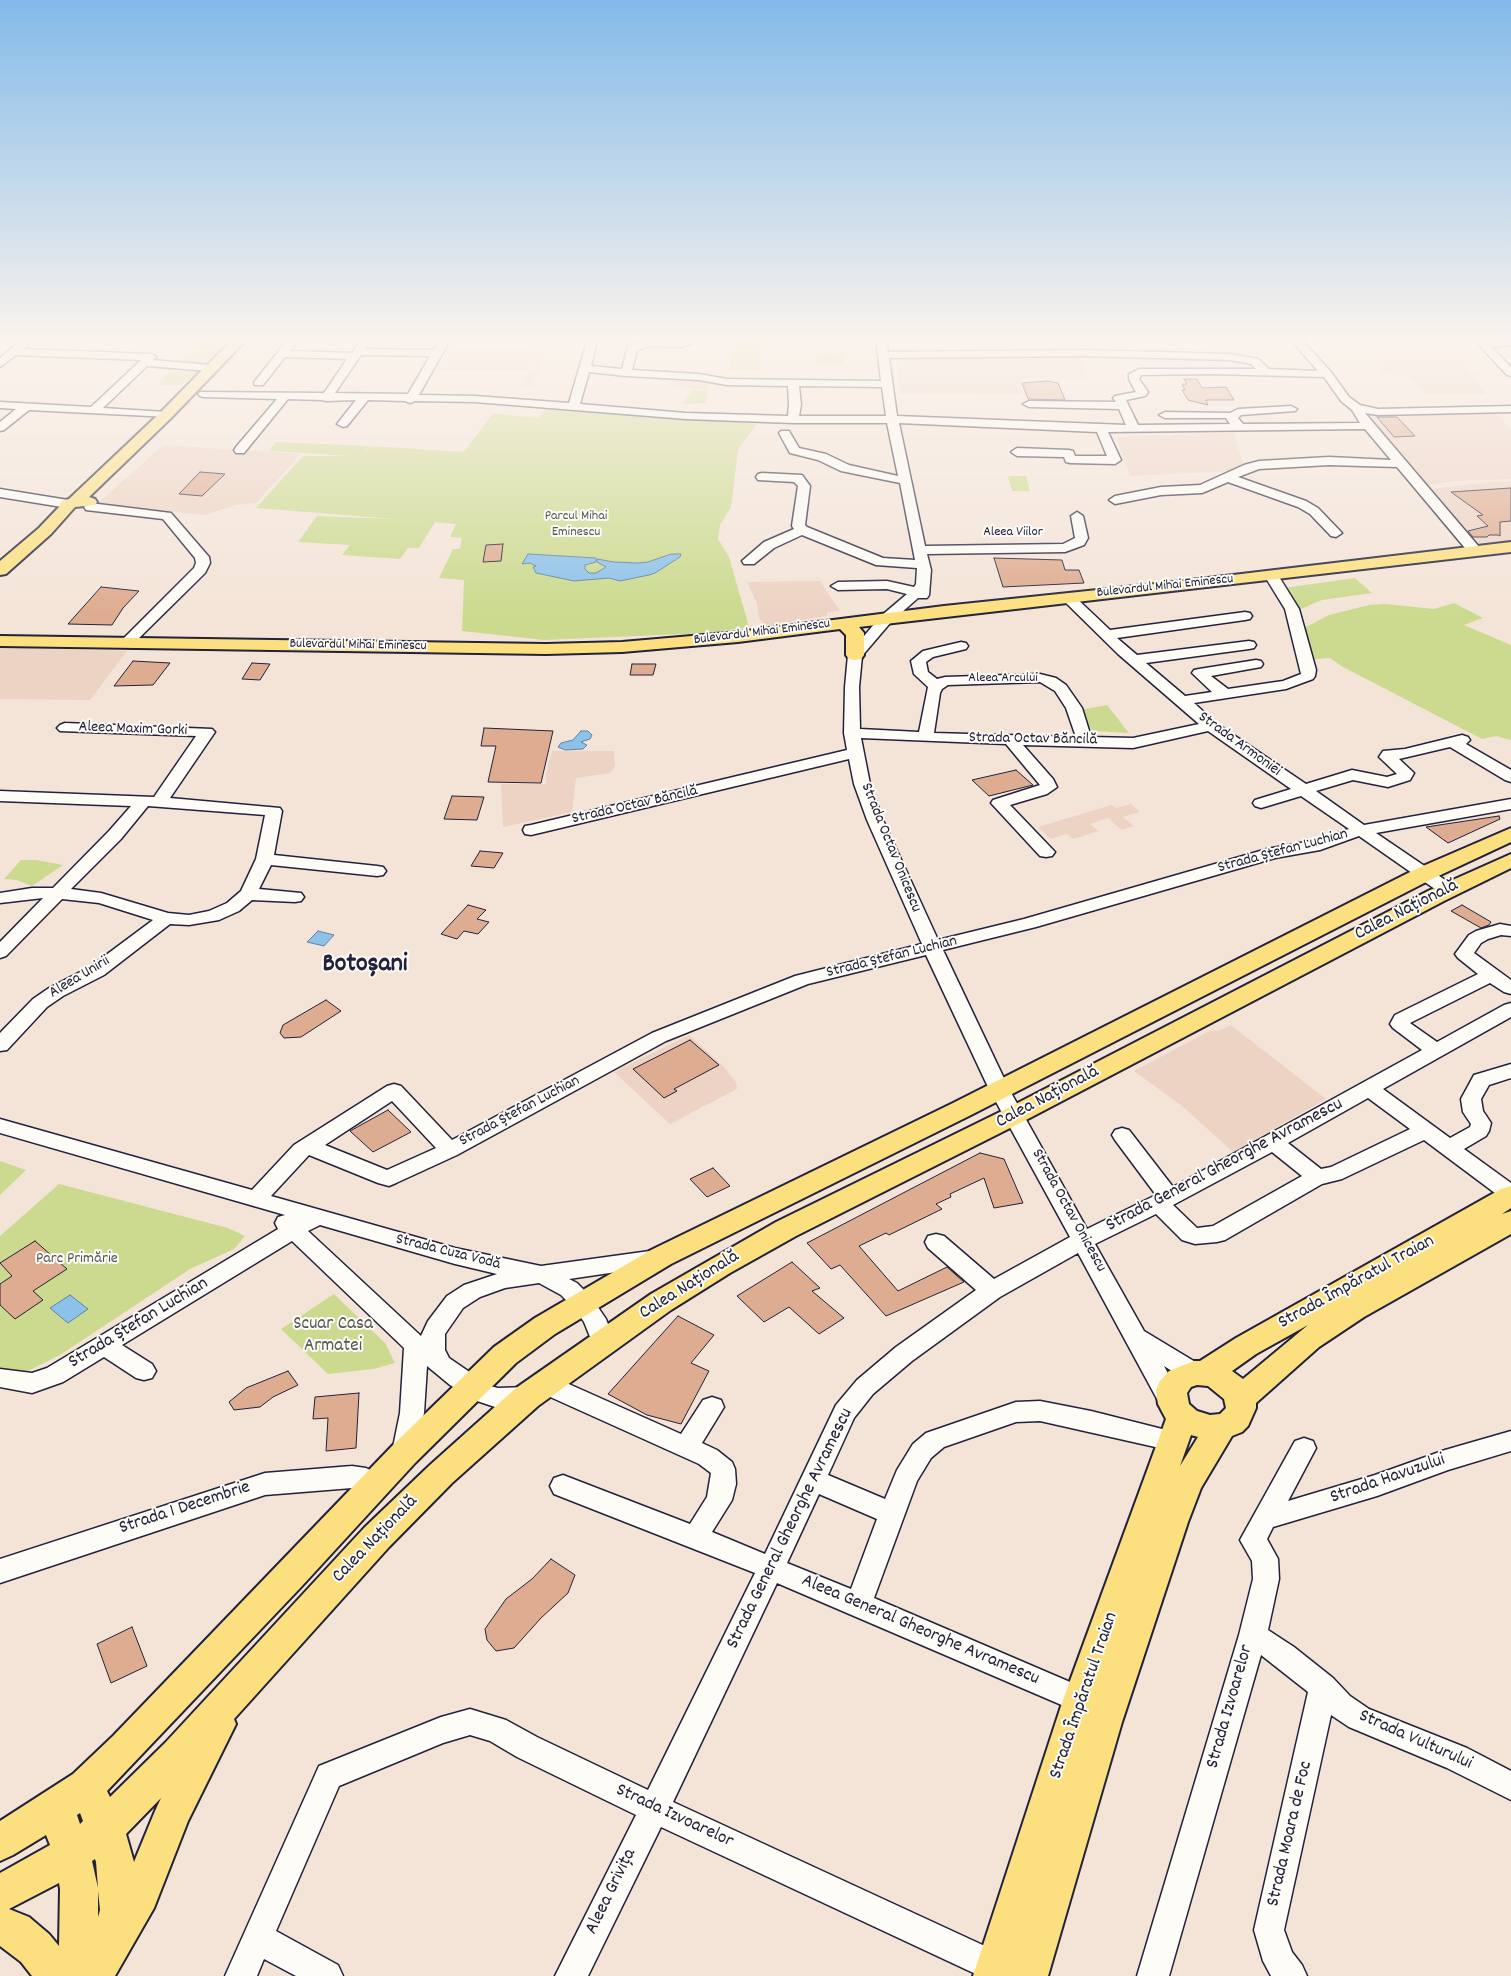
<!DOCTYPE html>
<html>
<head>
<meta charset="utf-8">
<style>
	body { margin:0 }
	canvas { display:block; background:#f4e4d8 }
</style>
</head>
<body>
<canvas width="1511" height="1976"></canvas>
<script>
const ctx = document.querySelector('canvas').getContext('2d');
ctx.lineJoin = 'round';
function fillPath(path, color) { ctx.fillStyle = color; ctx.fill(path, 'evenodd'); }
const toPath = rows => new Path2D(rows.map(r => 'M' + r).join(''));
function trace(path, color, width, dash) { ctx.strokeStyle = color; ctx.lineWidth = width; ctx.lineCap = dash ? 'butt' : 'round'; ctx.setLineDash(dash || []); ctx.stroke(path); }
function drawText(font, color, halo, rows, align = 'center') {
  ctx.font = font + ' Dekko,sans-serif'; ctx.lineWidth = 4; ctx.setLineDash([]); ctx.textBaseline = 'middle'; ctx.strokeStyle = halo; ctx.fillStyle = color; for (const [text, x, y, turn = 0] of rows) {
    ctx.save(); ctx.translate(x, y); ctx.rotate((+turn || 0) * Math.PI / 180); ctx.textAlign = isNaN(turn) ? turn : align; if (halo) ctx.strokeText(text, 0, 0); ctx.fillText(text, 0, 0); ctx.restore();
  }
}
const built = toPath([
	[543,339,551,339,533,386,523,386],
	[452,350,534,350,527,371,436,371],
	[1085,355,1085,377,1022,377,1021,394,900,393,897,358],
	[1463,360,1486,394,1427,395,1405,374,1383,373,1375,361],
	[672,379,713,381,706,390,669,386],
	[1494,412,1511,430,1511,479,1456,481,1427,485,1365,414],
	[1234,433,1243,464,1230,471,1130,476,1116,437],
	[163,445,301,454,256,503,236,505,204,515,97,504],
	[1489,482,1511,482,1511,541,1476,543,1432,489],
	[820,581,840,611,827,612,827,616,763,626,759,617,757,603,747,582],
	[0,647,127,651,90,700,0,699],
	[552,751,614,751,615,766,610,773,576,778,572,812,503,827,501,784,546,784,546,774],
	[1131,804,1140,812,1123,817,1134,826,1122,830,1108,818,1090,824,1099,831,1073,839,1067,834,1051,839,1038,827,1112,805,1116,808],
	[1231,1025,1326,1099,1233,1152,1182,1106,1134,1071,1211,1030,1218,1031],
	[689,1035,723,1066,736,1082,737,1089,670,1124,614,1072]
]);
const green = toPath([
	[739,338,776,338,769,348,761,349,759,362,760,371,728,370,735,343],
	[202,339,225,342,204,365,177,364],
	[817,353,844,354,843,364,815,364],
	[169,371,201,371,182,385,159,385],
	[692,390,708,391,706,403,683,404],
	[547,407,757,424,738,450,731,507,720,525,718,539,729,557,749,627,708,633,544,640,462,631,464,580,439,578,453,549,460,549,462,538,450,537,456,524,435,522,419,548,408,548,400,559,342,555,350,545,298,542,317,516,395,519,256,508,303,456,350,456,269,451,276,442,369,446,361,457,370,446,464,452,493,413,538,418],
	[1008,476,1026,476,1030,491,1012,491],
	[1355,578,1372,593,1322,600,1301,609,1284,588],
	[1454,603,1483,618,1464,625,1511,645,1511,740,1496,736,1482,739,1343,667,1330,658,1303,660,1304,628,1329,615,1369,605,1386,604,1434,609],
	[1107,705,1129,733,1092,731,1080,710],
	[21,860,36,860,63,865,32,886,17,880,4,879],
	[0,1161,26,1170,0,1195],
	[59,1184,228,1228,245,1236,234,1249,190,1269,60,1355,18,1376,0,1371,0,1236],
	[334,1294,385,1343,395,1363,373,1369,328,1374,281,1329]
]);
const water = toPath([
	[528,554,596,558,596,562,585,565,585,569,589,573,596,573,606,567,597,562,597,559,614,562,638,563,648,562,671,554,681,554,680,557,655,573,649,575,620,581,609,578,574,581,536,573,533,567,536,566,530,563,522,564,528,554],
	[581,731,588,731,592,735,590,739,581,742,587,745,583,749,565,750,558,747,561,743,573,740,581,731],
	[318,931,334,935,324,946,307,942,318,931],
	[70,1295,88,1309,68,1323,50,1308,70,1295]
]);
const building = toPath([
	[1184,379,1197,379,1202,388,1226,387,1234,400,1206,400,1208,405,1188,400,1182,390,1185,390,1182,384,1187,384,1184,379],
	[1048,381,1058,383,1065,400,1028,399,1022,383,1048,381],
	[1377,417,1397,417,1415,436,1394,437,1377,417],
	[200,472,225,474,202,496,179,494,200,472],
	[1511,488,1511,521,1500,522,1500,536,1498,535,1489,535,1487,537,1473,537,1468,531,1488,526,1477,516,1483,515,1451,492,1511,488],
	[503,544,501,561,483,562,486,545,503,544],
	[994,558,1062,560,1065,570,1079,570,1084,583,1003,587,994,558],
	[101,587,139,591,123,608,112,625,68,624,101,587],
	[133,661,170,663,153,685,114,686,133,661],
	[252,663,270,664,260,680,242,679,252,663],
	[632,664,656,664,653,675,630,675,632,664],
	[484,728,553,731,541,783,488,782,496,746,481,746,484,728],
	[1016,770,1033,785,989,796,972,780,1016,770],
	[452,796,484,797,477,820,444,819,452,796],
	[1499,816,1500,819,1448,843,1426,827,1499,816],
	[480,851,503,853,494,868,471,866,480,851],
	[468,905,486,910,477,919,489,922,478,934,464,931,457,939,441,934,468,905],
	[1462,905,1491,922,1489,925,1481,928,1451,911,1462,905],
	[326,1000,341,1011,301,1037,284,1038,280,1033,283,1025,326,1000],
	[690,1040,719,1065,674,1089,677,1091,664,1098,633,1069,690,1040],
	[388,1110,411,1132,373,1152,350,1131,388,1110],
	[980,1153,1004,1159,1023,1203,994,1208,984,1178,950,1194,951,1197,936,1204,942,1209,889,1235,886,1233,859,1246,898,1291,947,1267,964,1282,886,1316,840,1265,831,1269,807,1243,980,1153],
	[713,1168,730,1186,707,1197,690,1179,713,1168],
	[35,1241,67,1269,33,1291,43,1300,15,1319,0,1305,0,1284,12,1276,0,1263,35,1241],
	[792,1262,820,1288,812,1291,844,1318,819,1334,789,1307,764,1322,737,1296,792,1262],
	[678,1316,714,1335,691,1363,709,1371,681,1424,647,1415,608,1394,678,1316],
	[288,1371,298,1385,273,1397,260,1407,234,1410,229,1402,246,1388,288,1371],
	[359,1393,356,1448,326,1451,328,1418,313,1419,315,1397,359,1393],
	[551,1559,575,1575,568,1593,541,1618,514,1648,496,1651,487,1640,485,1629,506,1599,532,1579,551,1559],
	[132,1627,147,1666,111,1683,97,1644,132,1627]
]);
const minor = toPath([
	[24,338,35,338,23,349,151,354,156,357,153,360,210,365,215,368,210,371,147,366,103,408,166,412,170,413,172,415,170,417,29,410,4,430,0,431,0,422,16,409,0,408,0,402,91,407,141,360,16,355,0,367,0,358,24,338],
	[289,338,299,339,290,351,352,353,362,338,372,338,365,349,434,350,441,338,451,338,419,395,475,396,569,403,588,338,598,338,591,366,622,369,628,346,648,340,680,341,687,338,697,338,694,343,681,347,649,346,637,350,632,370,699,374,727,379,881,381,876,338,886,338,888,352,1083,350,1230,354,1258,359,1269,369,1318,371,1289,338,1300,338,1331,372,1349,397,1360,405,1378,409,1511,406,1511,412,1378,415,1365,413,1480,548,1482,551,1480,554,1475,555,1470,554,1397,467,1329,465,1259,469,1238,477,1306,501,1318,508,1342,533,1336,537,1331,536,1310,514,1298,507,1228,482,1202,493,1161,495,1115,504,1109,500,1115,496,1161,487,1200,485,1244,465,1259,461,1329,457,1391,460,1365,429,1108,432,1121,460,1115,464,1070,463,1066,462,1064,457,1017,456,1011,452,1017,448,1069,450,1073,451,1075,456,1107,456,1097,432,899,423,925,546,1063,544,1075,538,1071,516,1077,512,1083,516,1088,538,1084,545,1065,552,927,554,931,570,929,595,927,598,918,598,891,622,862,656,859,687,860,729,919,732,928,687,914,674,911,661,923,651,961,642,966,643,968,646,966,649,933,657,926,662,928,672,937,679,945,677,1040,674,1056,678,1066,685,1082,708,1091,737,1133,738,1199,724,1118,654,1061,598,1063,595,1073,595,1110,630,1245,612,1250,613,1252,616,1250,619,1245,620,1117,638,1137,655,1249,641,1254,642,1256,645,1254,648,1249,649,1146,663,1185,696,1212,692,1192,673,1194,670,1199,669,1256,660,1261,661,1263,664,1261,667,1211,676,1228,689,1283,681,1301,674,1285,609,1264,575,1271,571,1276,572,1299,609,1316,670,1315,676,1313,679,1286,689,1194,703,1216,723,1306,784,1352,770,1387,777,1397,774,1379,757,1383,751,1405,749,1462,735,1468,737,1470,740,1466,744,1511,770,1511,782,1505,780,1450,747,1399,759,1414,773,1410,780,1388,787,1353,780,1316,791,1364,825,1511,799,1511,809,1376,833,1454,886,1457,890,1454,894,1448,895,1442,894,1359,836,1320,850,1275,858,1036,927,943,950,1009,1089,1087,1229,1156,1195,1115,1140,1112,1135,1115,1130,1122,1128,1129,1130,1173,1187,1422,1050,1393,1028,1390,1024,1395,1015,1478,974,1458,958,1455,954,1458,950,1469,935,1476,931,1500,924,1511,926,1511,936,1501,935,1488,939,1481,943,1474,953,1511,980,1511,994,1504,992,1490,983,1410,1023,1437,1042,1504,1005,1511,1003,1511,1017,1383,1089,1450,1138,1470,1127,1471,1124,1463,1112,1461,1099,1474,1075,1511,1064,1511,1078,1489,1085,1481,1099,1483,1111,1491,1123,1489,1131,1486,1136,1464,1149,1511,1183,1511,1202,1503,1199,1424,1140,1342,1179,1322,1184,1225,1240,1217,1242,1195,1244,1182,1240,1156,1214,1095,1244,1144,1331,1202,1366,1206,1373,1202,1380,1194,1382,1186,1380,1164,1366,1184,1403,1181,1410,1172,1413,1163,1410,1078,1253,1000,1297,912,1361,873,1394,854,1418,828,1475,885,1499,897,1470,913,1444,926,1433,1016,1402,1040,1401,1091,1411,1182,1434,1185,1441,1182,1448,1173,1451,1040,1421,1016,1422,944,1447,931,1458,917,1481,874,1598,1091,1691,1095,1700,1091,1709,1081,1713,1071,1709,777,1583,673,1802,1026,1965,1031,1976,980,1976,661,1827,588,1976,555,1976,636,1815,517,1757,490,1741,470,1735,443,1743,339,1786,276,1931,338,1965,343,1976,296,1976,264,1959,257,1976,225,1976,319,1766,441,1717,470,1709,506,1720,537,1737,648,1790,755,1573,554,1494,550,1486,554,1478,563,1475,690,1524,707,1497,711,1473,699,1464,537,1391,533,1384,537,1377,545,1374,553,1377,681,1434,703,1400,712,1397,721,1400,724,1407,702,1443,717,1450,732,1462,735,1469,736,1484,732,1500,712,1532,765,1554,836,1405,857,1380,896,1347,976,1290,928,1248,925,1242,928,1236,936,1234,944,1236,994,1279,1070,1237,989,1089,926,955,808,984,666,1041,457,1155,396,1183,389,1186,378,1183,309,1155,271,1196,455,1248,541,1266,657,1250,665,1252,668,1258,665,1264,657,1266,569,1279,577,1283,591,1297,606,1319,615,1343,611,1349,603,1352,595,1349,584,1322,575,1309,561,1295,539,1283,505,1288,480,1297,463,1308,445,1334,445,1350,449,1358,490,1386,498,1388,527,1387,535,1390,539,1397,535,1404,527,1407,498,1408,474,1400,450,1385,427,1366,424,1413,416,1452,413,1459,404,1462,395,1459,392,1452,400,1413,404,1348,292,1241,122,1345,152,1364,156,1371,152,1378,144,1380,136,1378,104,1357,63,1382,32,1393,0,1387,0,1369,32,1373,47,1368,278,1229,275,1223,278,1217,285,1215,0,1133,0,1119,252,1190,294,1145,387,1086,394,1084,401,1086,452,1140,652,1033,795,976,922,944,867,820,854,784,849,759,531,835,525,834,523,830,525,826,531,825,847,750,844,733,845,687,848,655,881,616,907,594,887,589,838,590,831,586,838,582,887,581,914,587,916,584,917,568,876,565,802,535,774,548,754,564,744,564,742,561,764,542,794,529,792,526,798,486,794,482,758,480,756,477,758,474,762,473,802,475,810,486,805,525,807,527,883,558,915,560,900,483,841,471,818,460,790,453,779,433,781,431,789,431,799,448,826,454,849,465,898,476,887,423,793,423,686,419,475,402,415,401,410,403,405,401,368,400,347,426,343,427,337,424,356,400,326,401,321,400,288,399,244,453,236,453,234,450,236,447,277,399,204,397,200,396,198,394,200,392,324,393,347,359,285,357,263,385,255,385,254,383,255,381,289,338],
	[361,355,430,356,408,394,335,393,361,355],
	[1083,356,1230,360,1251,364,1256,369,1139,369,1129,374,1129,379,1136,392,1115,396,1113,398,1116,402,1029,401,1023,404,1029,407,1119,409,1126,425,897,416,889,358,1083,356],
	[589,372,626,376,699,380,727,385,788,386,789,405,788,416,686,413,580,404,589,372],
	[1212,374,1324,377,1341,401,1352,410,1360,423,1243,424,1238,418,1241,415,1295,411,1297,409,1291,406,1238,409,1230,413,1165,412,1159,415,1165,418,1226,418,1230,424,1138,425,1126,400,1145,396,1147,394,1148,392,1139,379,1141,375,1212,374],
	[799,386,882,387,886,416,799,416,801,405,799,386],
	[1040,682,1055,691,1066,708,1076,737,934,733,940,693,942,689,948,685,1040,682],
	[1208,731,1291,789,1255,800,1253,803,1255,806,1261,808,1301,796,1349,829,1311,841,1267,849,1024,919,938,940,883,820,870,784,861,738,1006,744,1040,785,993,800,991,803,1040,856,1046,857,1052,856,1055,852,1010,805,1047,794,1057,787,1053,779,1023,745,1133,748,1208,731],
	[1368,1098,1410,1129,1331,1167,1321,1169,1288,1143,1368,1098],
	[392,1101,436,1148,387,1170,325,1145,392,1101],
	[1272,1152,1302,1176,1213,1226,1197,1228,1173,1205,1272,1152],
	[320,1225,455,1264,497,1274,464,1285,447,1296,428,1321,421,1336,308,1231,320,1225],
	[819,1494,877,1519,851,1589,787,1563,819,1494],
	[1511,339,1511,345,1491,347,1511,367,1511,376,1507,375,1478,344,1483,341,1511,339],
	[0,489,68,500,74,504,68,508,0,497,0,489],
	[90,503,171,513,209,557,210,563,205,573,132,645,127,646,122,645,120,642,194,568,196,563,195,558,163,519,86,510,84,507,90,503],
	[65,723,212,729,215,732,170,798,280,808,282,811,274,855,377,866,383,867,386,871,383,875,377,876,271,865,259,889,301,893,304,897,301,901,295,902,252,900,239,911,219,920,189,925,170,924,104,975,63,996,47,1007,7,1050,0,1051,0,1033,33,999,49,988,90,967,153,920,99,903,62,899,6,956,0,958,0,942,43,898,0,903,0,893,32,888,53,888,109,831,131,806,0,801,0,791,154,797,196,736,60,731,57,728,60,725,65,723],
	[148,806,265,815,256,859,241,891,227,903,209,911,189,915,168,913,101,893,71,889,121,839,148,806],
	[1511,1431,1511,1451,1448,1470,1377,1496,1273,1527,1267,1539,1278,1559,1279,1579,1268,1630,1294,1647,1333,1678,1350,1696,1369,1709,1467,1748,1511,1771,1511,1800,1447,1768,1349,1727,1331,1715,1284,1930,1292,1952,1302,1965,1307,1976,1271,1976,1263,1961,1254,1930,1308,1692,1261,1655,1169,1976,1137,1976,1239,1635,1253,1579,1252,1561,1240,1540,1295,1441,1304,1438,1313,1441,1316,1448,1288,1501,1375,1475,1445,1450,1511,1431],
	[352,1466,366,1468,384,1477,388,1484,384,1491,375,1495,352,1488,265,1495,0,1583,0,1559,265,1473,352,1466]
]);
const major = toPath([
	[234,338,248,338,171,418,89,497,95,499,97,502,95,505,75,507,51,534,6,574,0,575,0,561,39,528,59,507,62,501,69,499,161,412,234,338],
	[1511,542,1511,552,859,627,864,633,864,655,861,659,855,660,849,659,846,655,846,635,840,629,738,642,622,652,546,654,0,646,0,636,546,644,622,642,738,632,944,606,1174,582,1511,542],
	[1511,828,1511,842,1432,879,971,1115,671,1264,555,1334,516,1363,415,1463,302,1586,107,1791,110,1797,165,1743,365,1527,430,1465,516,1388,651,1294,776,1222,1006,1109,1428,891,1511,854,1511,868,1444,901,1024,1121,796,1236,730,1273,671,1310,538,1406,452,1483,389,1547,234,1719,236,1724,188,1821,154,1908,115,1976,32,1976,21,1962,0,1946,0,1873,50,1845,46,1835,13,1855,0,1861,0,1821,73,1774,113,1736,393,1445,494,1347,535,1318,651,1250,953,1103,1416,869,1511,828],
	[161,1798,155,1811,134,1862,126,1834,161,1798],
	[80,1813,83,1821,80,1824,77,1815,80,1813],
	[95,1859,96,1862,98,1888,92,1861,95,1859],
	[59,1883,60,1889,59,1946,49,1934,29,1917,9,1909,59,1883],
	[98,1891,100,1910,98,1917,98,1891],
	[1511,1186,1511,1208,1502,1214,1511,1211,1511,1234,1364,1317,1319,1347,1256,1403,1256,1408,1248,1426,1242,1432,1232,1436,1201,1488,1188,1522,1122,1722,1048,1976,973,1976,1063,1700,1166,1419,1158,1404,1156,1390,1160,1381,1169,1371,1194,1361,1200,1361,1236,1338,1501,1189,1511,1186],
	[1308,1325,1243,1379,1232,1371,1256,1354,1308,1325],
	[1197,1385,1208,1386,1224,1399,1226,1408,1220,1414,1210,1415,1197,1411,1189,1404,1187,1393,1191,1387,1197,1385],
	[1191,1435,1198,1437,1180,1466,1191,1435]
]);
const farParknames = [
	["Parcul Mihai",576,517],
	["Eminescu",576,533]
];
const farStreetnames = [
	["Aleea Viilor",1013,533],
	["Bulevardul Mihai Eminescu",1165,587,-6],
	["Bulevardul Mihai Eminescu",762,633,-7],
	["Bulevardul Mihai Eminescu",358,646,1],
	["Aleea Arcului",1003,679]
];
const streetNames = [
	["Aleea Maxim Gorki",133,730,2],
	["Strada Octav Băncilă",1033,740,1],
	["Strada Armoniei",1239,745,36],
	["Strada Octav Băncilă",635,806,-13],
	["Strada Octav Onicescu",890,848,68],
	["Strada Ștefan Luchian",1283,852,-15],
	["Strada Ștefan Luchian",892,958,-14],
	["Aleea Unirii",80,978,-31],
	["Strada Ștefan Luchian",520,1112,-28],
	["Strada Octav Onicescu",1068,1211,61],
	["Strada Cuza Vodă",448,1253,14]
];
const parkNames = [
	["Parc Primărie",77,1260]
];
const nearStreetnames = [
	["Calea Națională",1407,911,-27],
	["Calea Națională",1048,1098,-28],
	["Strada General Gheorghe Avramescu",1225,1166,-28],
	["Strada Împăratul Traian",1357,1283,-29],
	["Calea Națională",690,1286,-32],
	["Strada Ștefan Luchian",139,1324,-31],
	["Strada Havuzului",1388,1480,-19],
	["Strada 1 Decembrie",185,1509,-18],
	["Strada General Gheorghe Avramescu",791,1529,-64],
	["Calea Națională",376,1540,-46],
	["Aleea General Gheorghe Avramescu",920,1631,23],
	["Strada Împăratul Traian",1085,1696,-71],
	["Strada Izvoarelor",1231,1707,-74],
	["Strada Vulturului",1415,1741,24],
	["Strada Izvoarelor",674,1817,25],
	["Strada Moara de Foc",1291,1834,-77],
	["Aleea Grivița",612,1892,-64]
];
const nearParknames = [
	["Scuar Casa",333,1325],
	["Armatei",333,1347]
];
const townNames = [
	["Botoșani",365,966]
];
fillPath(built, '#edd3c3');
fillPath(green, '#cbda8e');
fillPath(water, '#8cc2ea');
trace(water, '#6282a4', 1);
fillPath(building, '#deac91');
trace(building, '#22223b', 1);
trace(minor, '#22223b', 3);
trace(major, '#22223b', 4);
fillPath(minor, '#fdfcf7');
fillPath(major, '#fce080');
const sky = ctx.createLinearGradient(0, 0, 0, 615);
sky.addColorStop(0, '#83bae9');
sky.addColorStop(0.55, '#faf3ed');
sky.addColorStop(1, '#faf3ed00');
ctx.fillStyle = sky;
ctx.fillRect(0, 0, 1511, 615);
drawText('14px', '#555954', '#fdfcf7', farParknames);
drawText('14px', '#22223b', '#fdfcf7', farStreetnames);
drawText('16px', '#22223b', '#fdfcf7', streetNames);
drawText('16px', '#555954', '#fdfcf7', parkNames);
drawText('19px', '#22223b', '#fdfcf7', nearStreetnames);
drawText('19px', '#555954', '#fdfcf7', nearParknames);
drawText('bold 26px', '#22223b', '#fdfcf7', townNames);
</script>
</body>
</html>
